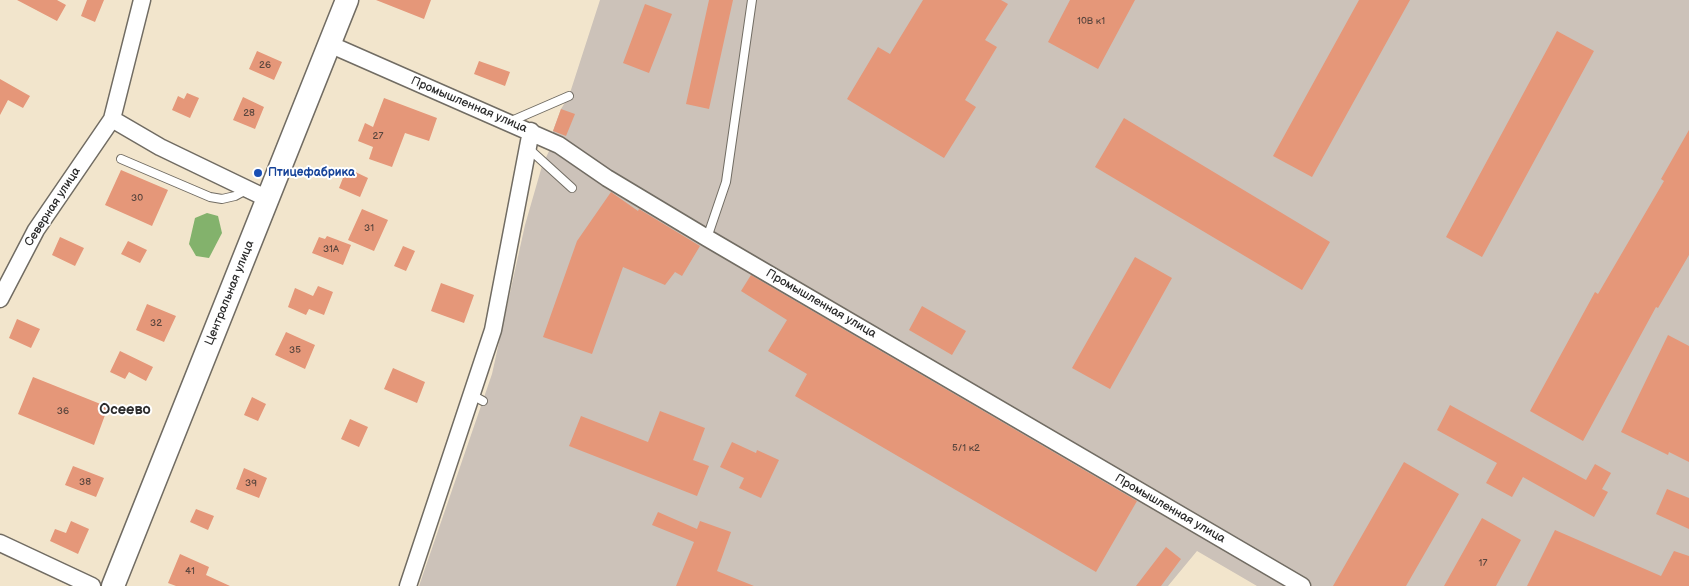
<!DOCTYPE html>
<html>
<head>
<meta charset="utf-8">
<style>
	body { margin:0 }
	canvas { display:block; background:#f2e5cc }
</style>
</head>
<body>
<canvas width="1689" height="586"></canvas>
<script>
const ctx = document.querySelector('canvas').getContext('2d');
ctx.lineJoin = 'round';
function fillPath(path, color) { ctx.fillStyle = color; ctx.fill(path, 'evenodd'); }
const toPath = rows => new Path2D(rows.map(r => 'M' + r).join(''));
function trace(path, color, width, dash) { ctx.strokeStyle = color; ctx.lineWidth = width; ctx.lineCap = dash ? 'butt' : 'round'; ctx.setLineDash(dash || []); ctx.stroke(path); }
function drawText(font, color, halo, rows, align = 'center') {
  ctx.font = font + ' "Balsamiq Sans",sans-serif'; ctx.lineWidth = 4; ctx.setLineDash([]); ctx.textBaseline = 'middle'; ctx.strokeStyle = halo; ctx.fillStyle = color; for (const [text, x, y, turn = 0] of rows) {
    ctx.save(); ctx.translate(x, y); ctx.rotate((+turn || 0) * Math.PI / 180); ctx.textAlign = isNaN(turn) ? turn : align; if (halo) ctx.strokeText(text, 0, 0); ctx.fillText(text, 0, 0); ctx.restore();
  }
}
const industrial = toPath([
	[600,0,1689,0,1689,586,1257,586,1197,551,1168,586,419,586,492,374,525,225,542,166,550,149,553,131,561,109,569,96]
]);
const forest = toPath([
	[207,213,218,216,222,233,209,258,196,256,189,244,195,218]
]);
const building = toPath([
	[17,0,57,0,66,5,57,21],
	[87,0,104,0,95,22,81,16],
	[376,0,431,0,424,19],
	[709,0,733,0,709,109,686,104],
	[923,0,1001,0,1008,4,985,40,997,47,965,100,976,107,944,158,847,99,878,47,890,54],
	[1070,0,1135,0,1098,69,1048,42],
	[1359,0,1410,0,1312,177,1273,156],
	[645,4,672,14,649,73,623,63],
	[1557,31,1594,51,1482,257,1446,237],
	[257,51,282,62,274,80,249,69],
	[479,61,510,72,505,86,474,74],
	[0,79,30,96,23,108,8,100,0,115],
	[187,93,199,98,190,118,172,110,178,96,184,99],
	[243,97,264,107,255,129,233,120],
	[384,98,437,118,429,141,405,133,392,167,369,159,373,147,358,141,365,123,373,127],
	[561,109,575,114,566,136,553,131],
	[1124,118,1330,242,1302,290,1095,167],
	[1689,130,1689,255,1658,308,1656,307,1583,441,1530,411,1595,292,1598,294,1664,181,1661,179],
	[347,168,368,178,360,197,339,188],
	[121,170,168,190,152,226,105,205],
	[611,192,638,211,639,209,700,246,682,276,675,272,665,285,623,267,592,354,543,337,577,241],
	[362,209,388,220,374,251,348,240],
	[327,236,351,245,343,265,312,253,319,237,325,239],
	[60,237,84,248,75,266,52,255],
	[128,241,147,250,140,263,121,254],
	[403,246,415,251,406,271,394,266],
	[1135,257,1172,278,1110,389,1072,368],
	[751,275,1137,501,1096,572,795,396,807,374,768,351,787,320,741,291],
	[441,283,474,295,464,323,431,311],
	[318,286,333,292,324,315,309,309,306,315,288,307,295,288,313,296],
	[147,304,176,316,164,342,136,330],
	[922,306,966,331,952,355,909,330],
	[17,319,40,329,31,348,9,338],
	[286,332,315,345,305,369,275,355],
	[1668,335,1689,346,1689,462,1669,452,1668,455,1621,432],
	[120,351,153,367,146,381,129,372,125,379,110,372],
	[393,368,425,382,417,403,384,389],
	[33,377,108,407,94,445,18,414],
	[252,397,266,404,258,421,244,415],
	[1450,405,1586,480,1595,464,1611,473,1602,489,1608,492,1594,517,1523,477,1512,497,1486,483,1497,463,1437,430],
	[660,411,705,428,693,460,709,466,697,496,569,446,581,416,648,442],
	[350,419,368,427,359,447,341,439],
	[732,442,756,453,757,450,779,460,761,498,739,488,744,478,720,467],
	[1404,462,1459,494,1406,586,1333,586],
	[73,466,104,478,96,497,65,485],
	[244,468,267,478,259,498,236,489],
	[1667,489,1689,498,1689,529,1656,514],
	[196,509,214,516,208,530,190,522],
	[658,512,697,529,700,521,731,532,717,571,754,586,676,586,694,542,652,525],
	[1482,518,1521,540,1496,586,1444,586],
	[71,521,89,529,78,554,50,541,55,529,66,533],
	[1555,530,1661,576,1674,551,1689,556,1689,586,1527,586],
	[1166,547,1181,559,1161,586,1136,586],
	[180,554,209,567,206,575,230,586,176,586,168,583]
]);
const lane = toPath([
	[509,122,569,96],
	[528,148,572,188],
	[121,159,210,197,222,199,235,196,246,190],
	[707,238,726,182,752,0],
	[472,395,483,401]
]);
const street = toPath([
	[329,44,559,145,607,178,707,238,1302,586],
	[112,119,160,147,268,199],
	[0,299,36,230,112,119,142,0],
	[0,543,92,586],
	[408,586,493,330,531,131]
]);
const secondary = toPath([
	[113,586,347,0]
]);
const markers = [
	[258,173,5,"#1a4fb4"]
];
const numberNames = [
	["10В к1",1091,21],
	["26",265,65],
	["28",249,113],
	["27",378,136],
	["30",137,198],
	["31",369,228],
	["31А",331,249],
	["32",156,323],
	["35",295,350],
	["36",63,411],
	["5/1 к2",966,448],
	["38",85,482],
	["39",251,483],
	["17",1483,563],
	["41",190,571]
];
const streetNames = [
	["Промышленная улица",469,105,23],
	["Северная улица",53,207,-57],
	["Центральная улица",230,293,-68],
	["Промышленная улица",821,304,30],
	["Промышленная улица",1170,509,30]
];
const transitNames = [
	["Птицефабрика",268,173]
];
const quarterNames = [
	["Осеево",125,410]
];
fillPath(industrial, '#ccc2b9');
fillPath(forest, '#83b26c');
fillPath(building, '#e59779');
trace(lane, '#716c63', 10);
trace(street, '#716c63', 19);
trace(secondary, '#716c63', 25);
trace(lane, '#fff', 8);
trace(street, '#fff', 16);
trace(secondary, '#fff', 22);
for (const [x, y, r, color] of markers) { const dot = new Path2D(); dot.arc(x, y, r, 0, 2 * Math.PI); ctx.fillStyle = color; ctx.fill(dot); trace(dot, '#fff', 2); }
drawText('10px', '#5a463e', null, numberNames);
drawText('12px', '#2b2b2b', '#fff', streetNames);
drawText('bold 12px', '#164399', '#fff', transitNames, 'left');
drawText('bold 15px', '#2b2b2b', '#fff', quarterNames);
</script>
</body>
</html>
